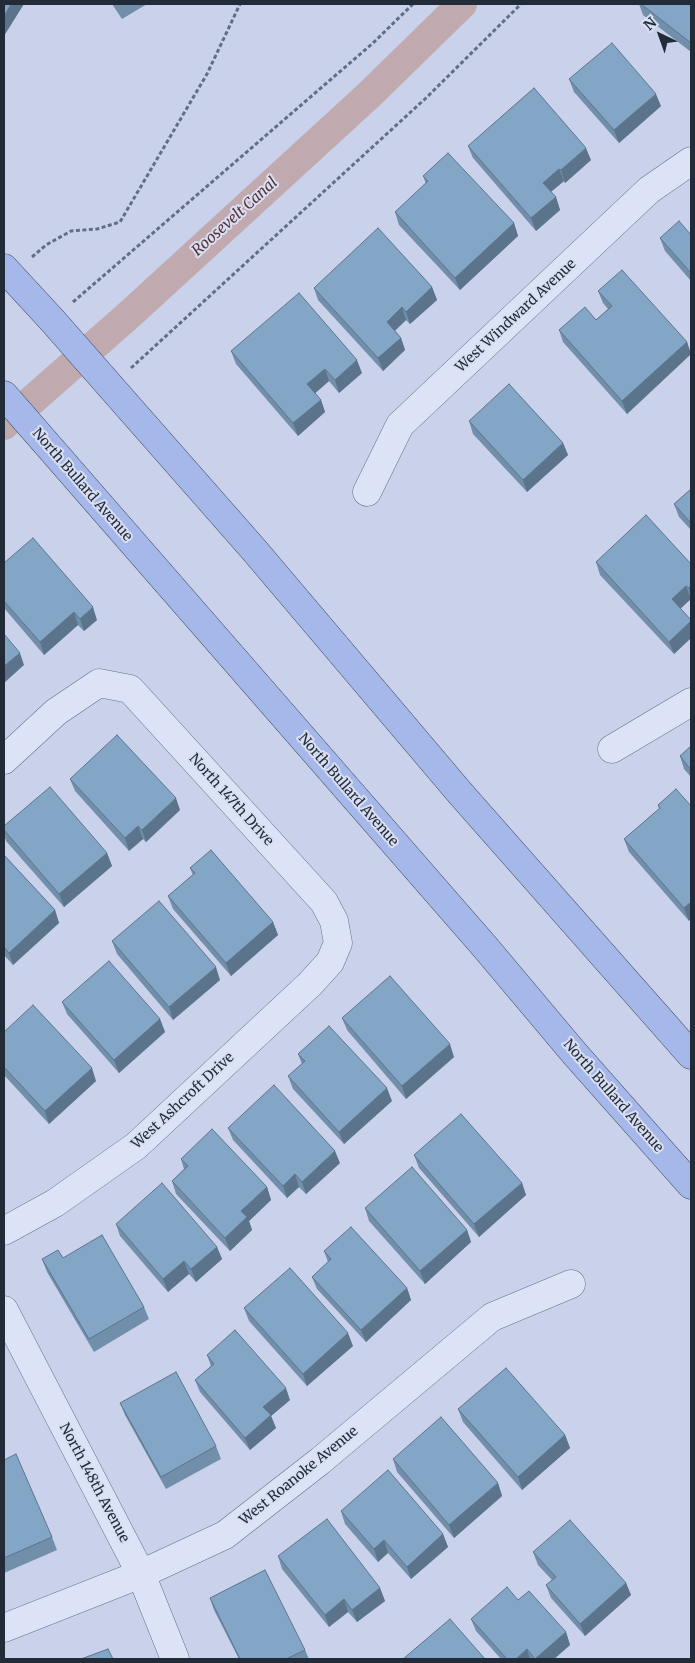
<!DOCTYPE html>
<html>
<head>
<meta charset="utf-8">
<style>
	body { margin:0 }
	#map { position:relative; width:695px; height:1663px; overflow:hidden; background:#cad2eb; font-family:Merriweather,serif }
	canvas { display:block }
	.frame { position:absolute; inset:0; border:5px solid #222c38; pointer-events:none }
	.north { position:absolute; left:635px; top:10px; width:50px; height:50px; -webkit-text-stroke:4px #d9dff3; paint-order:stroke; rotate:318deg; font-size:14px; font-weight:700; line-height:20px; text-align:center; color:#222c38 }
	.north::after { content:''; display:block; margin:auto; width:18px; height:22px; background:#222c38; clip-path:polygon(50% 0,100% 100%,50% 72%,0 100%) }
</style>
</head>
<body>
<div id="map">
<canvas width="695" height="1663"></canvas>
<div class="frame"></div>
<div class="north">N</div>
</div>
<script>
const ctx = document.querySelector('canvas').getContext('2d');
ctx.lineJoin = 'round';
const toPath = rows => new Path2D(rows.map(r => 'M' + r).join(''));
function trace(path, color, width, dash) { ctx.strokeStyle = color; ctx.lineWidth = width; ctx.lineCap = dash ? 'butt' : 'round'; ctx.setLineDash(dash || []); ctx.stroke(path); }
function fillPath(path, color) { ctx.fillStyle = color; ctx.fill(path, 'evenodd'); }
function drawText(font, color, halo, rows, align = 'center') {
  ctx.font = font + ' Merriweather,serif'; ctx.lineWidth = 4; ctx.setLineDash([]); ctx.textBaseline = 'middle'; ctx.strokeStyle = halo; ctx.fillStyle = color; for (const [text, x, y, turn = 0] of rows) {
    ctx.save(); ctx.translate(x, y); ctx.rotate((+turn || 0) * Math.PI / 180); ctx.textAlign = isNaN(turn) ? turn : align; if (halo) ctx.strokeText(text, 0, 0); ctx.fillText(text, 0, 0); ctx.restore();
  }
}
const canal = toPath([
	[4,425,130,314,370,94,462,4]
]);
const path = toPath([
	[32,257,46,245,71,231,97,229,120,222,207,74,240,4],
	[73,302,373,43,413,4],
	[131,368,426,98,521,4]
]);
const minor = toPath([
	[367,492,400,425,649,190,691,161],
	[612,749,691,702],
	[4,760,56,712,99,683,130,689,324,902,334,921,338,943,330,962,310,984,136,1146,55,1203,4,1231],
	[4,1310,141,1574,175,1659],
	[4,1628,141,1574,225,1535,320,1461,492,1317,571,1284]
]);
const major = toPath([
	[4,268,52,320,255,551,460,793,691,1055],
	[4,395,485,947,575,1054,691,1185]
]);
const wall = toPath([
	[112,4,147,4,122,19],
	[639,4,691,4,691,52,643,15],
	[569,79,661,106,619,143,574,92],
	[468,146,591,160,565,183,564,181,551,192,556,197,560,210,536,231,473,158],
	[423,176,514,223,518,236,460,290,399,225,395,212,426,184],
	[691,235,691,281,665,251,660,238],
	[432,287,437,300,410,324,406,320,395,331,401,338,405,350,383,371,318,300,314,288],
	[598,291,687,342,691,354,627,414,563,342,559,330,596,320,608,309,603,303],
	[231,351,362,373,339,393,329,381,315,393,321,400,325,412,298,436,236,364],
	[469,421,563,443,568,455,527,492,473,434],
	[691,489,691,530,679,517,674,504],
	[596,562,691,564,691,599,680,608,691,620,691,638,674,654,600,575],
	[4,563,97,620,84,631,78,625,44,655,4,608],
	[691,746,691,777,684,769,680,756],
	[70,779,180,810,146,842,143,839,129,851,75,791],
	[658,805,691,806,691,918,689,921,629,852,624,839,659,809],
	[4,826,107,853,112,866,64,907,6,841,4,833],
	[4,855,55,910,59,923,13,965,4,955],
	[190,868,273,922,278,935,231,976,173,909,168,896,193,875],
	[112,941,220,980,173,1020,117,954],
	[62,1002,160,1019,165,1032,119,1073,67,1014],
	[342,1018,454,1057,406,1099,347,1030],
	[4,1032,96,1081,49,1124,4,1075],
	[298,1054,392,1101,344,1144,293,1089,288,1076,302,1064],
	[228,1128,340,1163,306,1194,299,1187,287,1198,233,1140],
	[414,1155,522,1183,526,1195,479,1237,419,1168],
	[181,1159,267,1187,271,1200,249,1221,252,1230,230,1251,176,1194,172,1181,184,1169],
	[365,1208,467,1230,471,1242,425,1284,369,1221],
	[116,1224,217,1247,222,1259,196,1282,189,1274,168,1292,120,1236],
	[324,1251,407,1288,411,1300,366,1342,317,1289,312,1277,328,1262],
	[63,1258,144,1307,149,1319,94,1352,47,1272,42,1259],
	[244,1308,353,1346,307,1386,249,1321],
	[207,1355,290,1400,271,1416,276,1428,250,1450,200,1392,195,1380,211,1366],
	[120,1403,216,1446,221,1459,166,1489,125,1415],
	[458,1409,565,1435,570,1448,522,1490,463,1422],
	[393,1459,498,1483,502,1496,454,1538,397,1472],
	[4,1460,52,1537,57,1550,4,1573],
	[341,1511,443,1534,448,1547,411,1579,388,1553,378,1562,345,1524],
	[533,1552,626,1583,631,1595,585,1636,551,1598,546,1585,552,1580,538,1565],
	[278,1556,380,1588,385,1601,357,1622,348,1612,329,1627,282,1569],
	[210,1598,305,1650,309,1659,239,1659,214,1610],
	[518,1600,566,1632,570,1645,554,1659,501,1659,476,1631,471,1619]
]);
const shadedWall = toPath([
	[11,4,24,4,4,36,4,16],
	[656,94,661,106,619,143,614,130],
	[586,148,591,160,565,183,561,170],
	[559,169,564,181,547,195,543,183],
	[556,197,560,210,536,231,531,218],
	[514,223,518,236,460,290,455,278],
	[432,287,437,300,410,324,406,312],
	[402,307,406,320,391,334,387,322],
	[401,338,405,350,383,371,378,358],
	[687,342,691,354,627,414,622,401],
	[357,360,362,373,339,393,335,380],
	[325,369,329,381,312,396,307,384],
	[321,400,325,412,298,436,293,423],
	[563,443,568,455,527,492,523,480],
	[686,586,691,599,677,612,672,599],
	[691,586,691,596,689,588],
	[93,607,97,620,84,631,80,619],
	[74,612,78,625,44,655,40,642],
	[691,621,691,638,674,654,669,642],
	[20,653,24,665,4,683,4,666],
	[176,798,180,810,146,842,142,830],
	[138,826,143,839,129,851,125,838],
	[107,853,112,866,64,907,59,894],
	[691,902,691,918,689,921,684,908],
	[55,910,59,923,13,965,9,953],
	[273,922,278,935,231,976,226,963],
	[216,967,220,980,173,1020,169,1007],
	[160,1019,165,1032,119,1073,114,1060],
	[450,1044,454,1057,406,1099,402,1086],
	[92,1068,96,1081,49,1124,45,1111],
	[387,1088,392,1101,344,1144,339,1132],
	[335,1151,340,1163,306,1194,302,1182],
	[295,1174,299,1187,287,1198,283,1186],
	[522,1183,526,1195,479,1237,474,1224],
	[267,1187,271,1200,249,1221,252,1230,230,1251,225,1238,241,1211],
	[467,1230,471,1242,425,1284,420,1271],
	[217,1247,222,1259,196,1282,191,1269],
	[184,1261,189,1274,168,1292,163,1279],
	[407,1288,411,1300,366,1342,361,1330],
	[348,1333,353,1346,307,1386,303,1374],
	[286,1388,290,1400,271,1416,276,1428,250,1450,245,1438,263,1407],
	[565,1435,570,1448,522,1490,518,1477],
	[498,1483,502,1496,454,1538,449,1525],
	[443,1534,448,1547,411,1579,407,1567],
	[384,1540,388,1553,378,1562,374,1549],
	[626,1583,631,1595,585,1636,580,1624],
	[380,1588,385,1601,357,1622,352,1610],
	[344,1599,348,1612,329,1627,325,1615],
	[566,1632,570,1645,554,1659,535,1659],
	[527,1649,530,1659,516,1659]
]);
const building = toPath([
	[4,4,11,4,4,16,4,4],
	[641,4,691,4,691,43,641,4],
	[612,43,656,94,614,130,569,79,612,43],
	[534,88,586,148,561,170,559,169,543,183,556,197,531,218,468,146,534,88],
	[448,153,514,223,455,278,395,212,428,181,423,176,448,153],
	[679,221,691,235,691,273,660,238,679,221],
	[378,228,432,287,406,312,402,307,387,322,401,338,378,358,314,288,378,228],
	[622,270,687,342,622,401,559,330,585,307,596,320,612,306,598,291,622,270],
	[299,293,357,360,335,380,325,369,307,384,321,400,293,423,231,351,299,293],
	[509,384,563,443,523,480,469,421,509,384],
	[691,489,691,523,674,504,691,489],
	[646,515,691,564,691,586,689,588,686,586,672,599,691,620,691,621,669,642,596,562,646,515],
	[33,538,93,607,80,619,74,612,40,642,4,601,4,563,33,538],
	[4,634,20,653,4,666,4,634],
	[117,735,176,798,142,830,138,826,125,838,70,779,117,735],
	[691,746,691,770,680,756,691,746],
	[50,787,107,853,59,894,4,830,4,826,50,787],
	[676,789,691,806,691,902,684,908,624,839,660,808,658,805,676,789],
	[211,850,273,922,226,963,168,896,195,873,190,868,211,850],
	[4,855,55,910,9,953,4,947,4,855],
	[159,901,216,967,169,1007,112,941,159,901],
	[109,961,160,1019,114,1060,62,1002,109,961],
	[390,976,450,1044,402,1086,342,1018,390,976],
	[33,1005,92,1068,45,1111,4,1067,4,1032,33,1005],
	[329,1026,387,1088,339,1132,288,1076,305,1061,298,1054,329,1026],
	[274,1085,335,1151,302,1182,295,1174,283,1186,228,1128,274,1085],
	[461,1114,522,1183,474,1224,414,1155,461,1114],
	[212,1129,267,1187,241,1211,247,1217,225,1238,172,1181,188,1166,181,1159,212,1129],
	[412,1167,467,1230,420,1271,365,1208,412,1167],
	[162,1183,217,1247,191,1269,184,1261,163,1279,116,1224,162,1183],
	[351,1227,407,1288,361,1330,312,1277,331,1259,324,1251,351,1227],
	[102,1235,144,1307,89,1339,42,1259,58,1250,63,1258,102,1235],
	[290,1268,348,1333,303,1374,244,1308,290,1268],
	[235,1330,286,1388,263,1407,271,1415,245,1438,195,1380,214,1364,207,1355,235,1330],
	[506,1368,565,1435,518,1477,458,1409,506,1368],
	[176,1372,216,1446,161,1477,120,1403,176,1372],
	[441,1417,498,1483,449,1525,393,1459,441,1417],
	[16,1454,52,1537,4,1558,4,1460,16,1454],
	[388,1470,443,1534,407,1567,384,1540,374,1549,341,1511,388,1470],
	[327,1519,380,1588,352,1610,344,1599,325,1615,278,1556,327,1519],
	[570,1520,626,1583,580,1624,546,1585,556,1577,533,1552,570,1520],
	[265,1570,305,1650,286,1659,240,1659,210,1598,265,1570],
	[507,1587,518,1600,529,1591,566,1632,535,1659,527,1649,516,1659,507,1659,471,1619,507,1587],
	[450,1619,485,1659,403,1659,450,1619],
	[108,1649,113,1659,81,1659,108,1649]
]);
const streetNames = [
	["West Windward Avenue",516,316,-43],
	["North Bullard Avenue",82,485,49],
	["North Bullard Avenue",348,790,49],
	["North 147th Drive",231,800,48],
	["North Bullard Avenue",613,1096,49],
	["West Ashcroft Drive",183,1101,-43],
	["West Roanoke Avenue",299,1476,-39],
	["North 148th Avenue",94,1483,62]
];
const waterNames = [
	["Roosevelt Canal",235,217,-42]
];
trace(canal, '#c0aaaf', 30);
trace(minor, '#606f86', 29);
trace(major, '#334355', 29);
trace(path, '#606f86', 3, [4, 2.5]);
trace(minor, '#dce3f6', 28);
trace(major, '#a6b7ea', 28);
fillPath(wall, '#718faa');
fillPath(shadedWall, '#5c748b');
fillPath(building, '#83a6c6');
trace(building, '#5c748b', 1);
drawText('14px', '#222c38', '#d9dff3', streetNames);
drawText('italic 15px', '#563233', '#d9dff3', waterNames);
</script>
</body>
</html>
